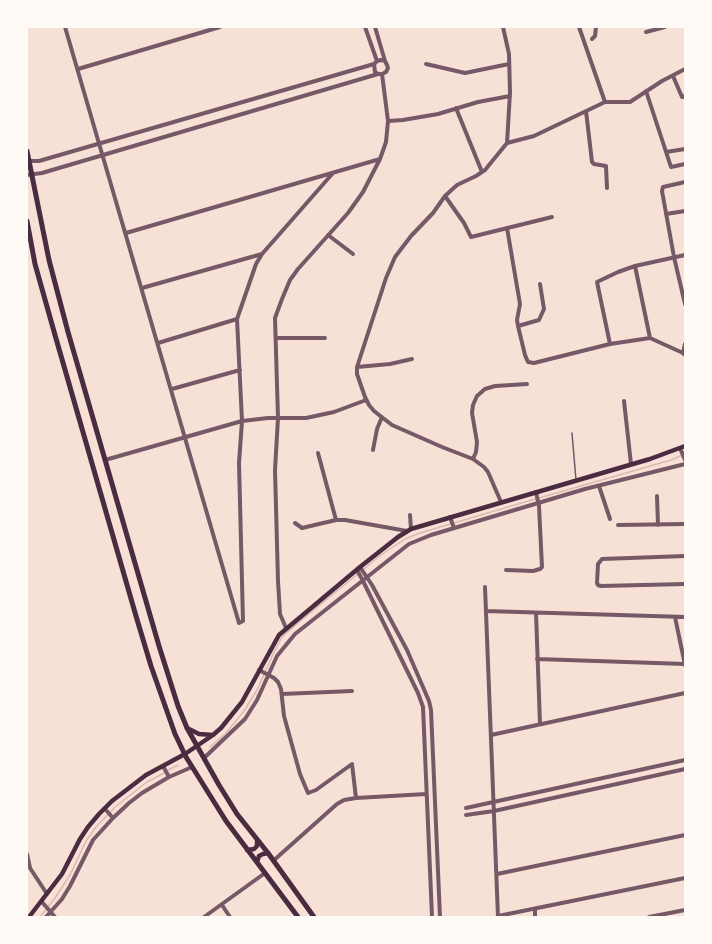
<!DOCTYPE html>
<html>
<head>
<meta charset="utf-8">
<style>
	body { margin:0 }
	#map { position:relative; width:712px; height:944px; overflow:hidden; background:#f7e1d7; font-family:Barlow,sans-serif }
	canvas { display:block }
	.frame { position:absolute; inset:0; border:28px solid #fffaf5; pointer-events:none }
</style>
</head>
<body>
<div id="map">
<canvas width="712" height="944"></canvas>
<div class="frame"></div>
</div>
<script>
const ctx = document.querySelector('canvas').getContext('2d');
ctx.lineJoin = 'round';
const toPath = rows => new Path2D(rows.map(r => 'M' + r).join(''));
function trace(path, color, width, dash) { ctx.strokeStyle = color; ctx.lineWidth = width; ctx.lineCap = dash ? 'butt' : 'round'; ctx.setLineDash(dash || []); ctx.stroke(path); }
const stream = toPath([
	[539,498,671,460,685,454],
	[210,747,226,733,244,711,257,690,274,652,282,637,299,622,381,555,405,539,420,533,535,499],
	[168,770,178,765],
	[40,917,55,898,70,875,86,841,96,827,115,807,147,782,164,773]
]);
const service = toPath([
	[572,433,576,480]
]);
const minor = toPath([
	[65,27,239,623,243,621,239,463,242,421,237,319,256,264,262,254,333,173],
	[365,27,377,61],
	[375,27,385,61],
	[503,27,509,54,510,93,507,143],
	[579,27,605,102],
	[646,32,665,27],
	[592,39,595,36,596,27],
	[426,64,465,73,509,64],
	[78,69,220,27],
	[673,76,682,97,685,96],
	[646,91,671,167,685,164],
	[456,108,482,172],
	[586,111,592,162,594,164,606,166,607,188],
	[388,121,403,120,438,114,478,102,510,96],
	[507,143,534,136,605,102,630,102,662,81,685,69],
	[666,152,685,149],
	[29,161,39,161,374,64],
	[27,175,42,173,378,74,382,74,386,72,388,68,387,65,385,61,381,60,377,61,374,64,375,72,378,74],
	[685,182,663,187,662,191,674,257,685,304],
	[445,196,464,223,471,237,552,217],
	[666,214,685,211],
	[507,228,520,304,517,320,518,326,525,355,528,362,534,363,610,344,650,338,683,353],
	[126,233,380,159],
	[328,235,353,254],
	[635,266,650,338],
	[142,288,262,254],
	[518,326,539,320,544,309,540,284],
	[276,338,325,338],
	[158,343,237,319],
	[610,344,597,282,618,272,635,266,685,255],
	[685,344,683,353,685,355],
	[357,367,390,364,412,359],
	[172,389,240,370],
	[624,401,631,464],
	[680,448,685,460],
	[373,450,377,429,382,417],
	[318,453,336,520],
	[473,459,476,452,477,442,472,413,473,405,477,396,485,389,495,386,527,384],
	[105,460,242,421,268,418,306,418,334,412,366,400],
	[599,486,610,519],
	[657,496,658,525],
	[501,502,488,472,484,467,473,459,442,447,392,425,374,411,369,405,365,397,357,374,357,367,386,278,395,257,411,236,433,213,445,196,457,185,476,176,485,170,507,143],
	[410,515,411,529],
	[450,517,454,528],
	[295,523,302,528,336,520,345,520,407,531],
	[618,525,685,524],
	[685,556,602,559,598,564,597,583,598,585,601,586,685,584],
	[360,567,372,585,407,650,429,701,431,710,440,917],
	[357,570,363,581,418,693,423,707,432,917],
	[506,570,533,571,540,569,542,567,539,506,536,492],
	[485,587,498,917],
	[486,611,685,617],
	[536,613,540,724],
	[675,617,685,665],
	[286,628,280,614,278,581,275,470,278,418,275,318,282,299,290,280,298,269,348,213,363,192,380,159,386,142,388,121,382,74],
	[537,659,685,664],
	[259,670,274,678,278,682,281,689,284,716,300,774,308,793,316,790,352,764,356,798],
	[282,694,352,691],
	[491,735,685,693],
	[204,758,245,719,257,700,277,656,295,634,409,544,431,535,585,489,685,464],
	[163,766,169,777],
	[466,808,685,760],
	[105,809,113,818],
	[466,815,494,811,685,769],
	[27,854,30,868,47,894],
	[273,861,337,804,344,800,356,798,426,794],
	[497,874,685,835],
	[42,902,55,917],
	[222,905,230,917],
	[535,909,535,917],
	[498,916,685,878],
	[46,917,62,899,70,886,93,840,113,818,129,803,142,793,169,777,192,767],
	[204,917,265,873],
	[649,917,685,910]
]);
const secondary = toPath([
	[187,728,199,734,213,735],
	[247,850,254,849,257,846,257,841],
	[257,862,259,856,263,854,268,853],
	[29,917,62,874,80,839,88,827,99,814,112,801,146,775,185,754,213,735,221,728,242,702,279,635,360,567,398,537,411,529,650,459,685,446]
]);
const primary = toPath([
	[27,151,49,260,68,332,159,646,178,706,187,728,219,785,237,814,268,853,314,917],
	[27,221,35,264,55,335,136,616,151,666,175,734,186,757,226,821,298,917]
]);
trace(stream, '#dcb8b0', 1.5);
trace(service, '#755966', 1.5);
trace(minor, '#755966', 4);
trace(secondary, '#4a2c40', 4.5);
trace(primary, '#4a2c40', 5);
</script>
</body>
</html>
